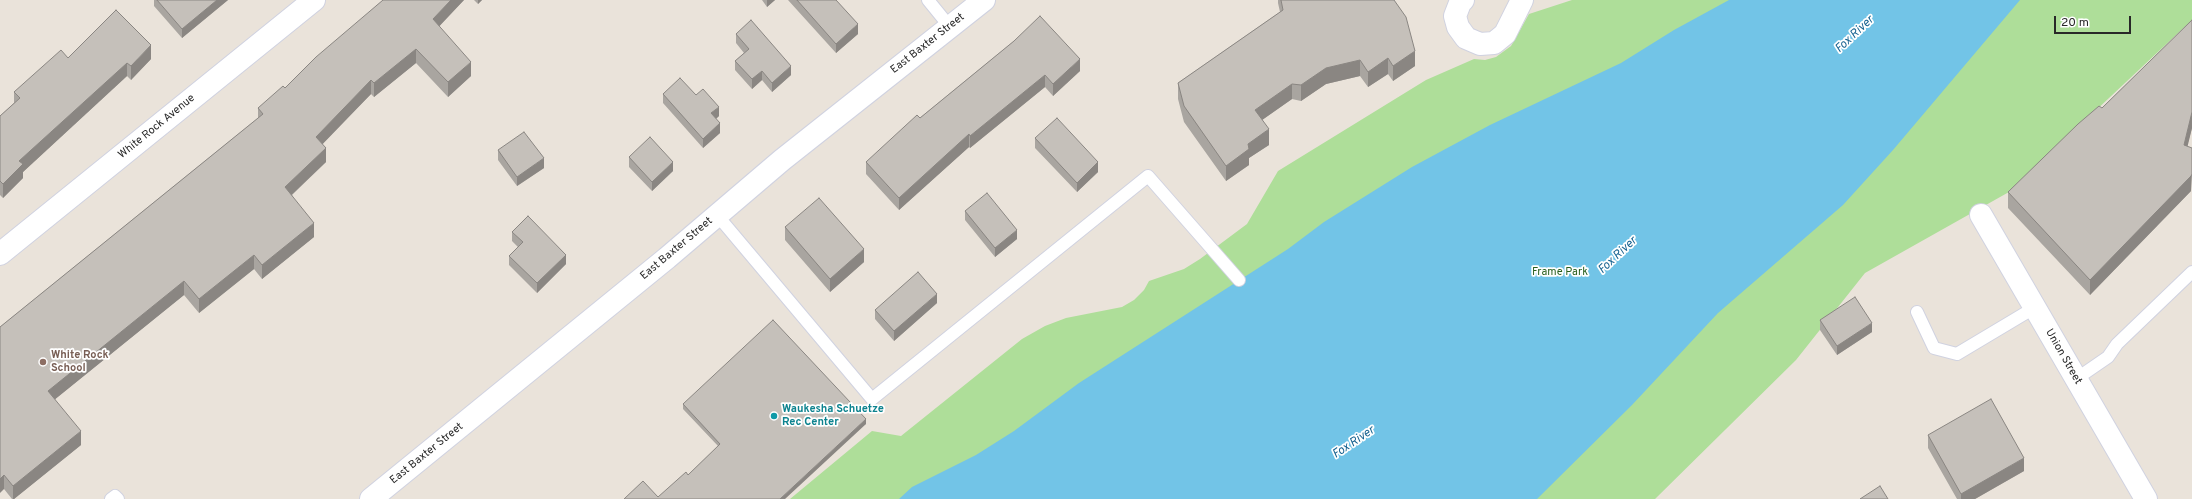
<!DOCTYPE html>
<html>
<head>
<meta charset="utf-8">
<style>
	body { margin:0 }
	#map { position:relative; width:2192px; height:499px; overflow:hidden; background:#eae3da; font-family:Overpass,sans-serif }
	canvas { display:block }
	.scale { position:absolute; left:2054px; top:16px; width:77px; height:18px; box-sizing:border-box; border:2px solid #282828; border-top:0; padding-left:5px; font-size:12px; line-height:14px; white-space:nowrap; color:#282828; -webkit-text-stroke:3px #fff; paint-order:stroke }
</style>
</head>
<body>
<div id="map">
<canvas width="2192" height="499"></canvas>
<div class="scale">20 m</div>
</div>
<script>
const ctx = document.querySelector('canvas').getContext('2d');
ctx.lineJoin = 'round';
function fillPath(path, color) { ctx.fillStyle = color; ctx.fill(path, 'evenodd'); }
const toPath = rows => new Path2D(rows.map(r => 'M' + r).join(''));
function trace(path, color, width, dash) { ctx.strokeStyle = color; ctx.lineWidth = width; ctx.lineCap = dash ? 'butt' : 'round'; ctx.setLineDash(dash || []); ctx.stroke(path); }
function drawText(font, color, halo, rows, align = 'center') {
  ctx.font = font + ' Overpass,sans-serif'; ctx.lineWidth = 3.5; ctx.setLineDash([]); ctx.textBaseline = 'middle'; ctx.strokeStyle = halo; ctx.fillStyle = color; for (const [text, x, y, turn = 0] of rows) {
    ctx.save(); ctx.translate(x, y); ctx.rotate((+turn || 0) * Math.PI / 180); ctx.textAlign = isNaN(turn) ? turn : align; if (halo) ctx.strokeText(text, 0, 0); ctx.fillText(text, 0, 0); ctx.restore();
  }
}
const green = toPath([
	[1572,0,2192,0,2192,20,2009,192,1865,273,1796,360,1655,499,790,499,872,431,901,436,1022,339,1045,326,1066,318,1122,307,1134,300,1144,290,1149,281,1184,269,1200,259,1247,224,1278,171,1426,80,1474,59,1485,60,1496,57,1511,46,1529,14]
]);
const water = toPath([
	[1729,0,2020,0,1893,150,1843,205,1718,313,1632,405,1537,499,899,499,912,487,976,455,1014,431,1079,383,1288,249,1324,222,1412,167,1490,125,1621,63,1674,30]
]);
const service = toPath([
	[928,0,950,27],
	[717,215,872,399,1148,176,1239,280],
	[1917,312,1934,348,1957,354,2034,308],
	[2076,379,2108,357,2117,344,2192,272],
	[111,499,115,496,118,499]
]);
const minor = toPath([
	[1463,0,1460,3,1455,16,1458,27,1466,38,1480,44,1494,43,1505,34,1522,0],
	[1981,215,2146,499],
	[371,499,667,258,782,160,984,0]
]);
const tertiary = toPath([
	[0,254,314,0]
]);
const wall = toPath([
	[154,0,228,0,182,38,154,6],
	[383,0,464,0,439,26,471,76,448,97,416,63,374,97,371,94,322,144,326,162,292,195,314,237,262,279,254,269,199,313,184,295,55,399,81,445,14,499,12,499,4,489,0,327,258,118,258,108,285,88],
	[474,0,482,0,478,4],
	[762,0,775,0,767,7],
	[788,0,836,0,858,34,836,53],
	[1278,0,1394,0,1415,66,1393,81,1388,74,1368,87,1360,76,1326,84,1301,101,1292,99,1262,120,1269,145,1249,158,1249,165,1226,181,1184,122,1178,99,1178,83,1280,12,1278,3],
	[2192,20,2192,128,2187,146,2191,191,2090,295,2008,208,2008,192,2102,108],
	[736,34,791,75,772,92,762,80,752,89,735,70,735,61,744,53,736,43],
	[1014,41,1080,71,1053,96,1045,87,970,148,969,147,899,210,866,174,866,162],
	[68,58,151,59,131,80,127,76,23,172,23,178,3,198,0,195,0,116,14,103,14,92],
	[663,94,696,95,719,116,716,119,720,133,703,148,663,103],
	[1035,138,1098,172,1077,192,1035,148],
	[498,150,544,168,517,186,498,160],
	[629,157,673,171,652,191,629,167],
	[965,211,1017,239,995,257,965,220],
	[785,227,864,262,830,292,785,240],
	[512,232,566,264,537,293,509,265,509,256,518,247,512,241],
	[937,303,894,341,875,319,875,310],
	[1820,320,1872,332,1837,355,1820,330],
	[683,404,866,424,658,497,688,475,718,446,683,409],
	[1928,435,2024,471,1975,499,1957,499,1928,448]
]);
const shadedWall = toPath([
	[217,0,228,0,182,38,182,29],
	[451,0,464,0,433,33,433,19],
	[478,0,482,0,478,4],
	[767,0,775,0,767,7],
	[858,24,858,34,836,53,836,44],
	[151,45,151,59,131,80,131,66],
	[416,49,416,63,374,97,374,83],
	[1415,51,1415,66,1393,81,1393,66],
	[1388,58,1388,74,1368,87,1368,72],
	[1080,59,1080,71,1053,96,1053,84],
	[1360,60,1360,76,1326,84,1301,101,1301,85,1326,68],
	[471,62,471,76,448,97,448,82],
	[127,63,127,76,23,172,23,178,3,198,3,184,19,161],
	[791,66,791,75,772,92,772,83],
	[762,71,762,80,752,89,752,79],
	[1045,75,1045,87,970,148,970,136],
	[371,80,371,94,316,151,316,137],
	[1292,84,1292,99,1255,125,1255,110],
	[719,107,719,116,711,123,711,113],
	[2192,112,2192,128,2184,161,2184,145],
	[720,123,720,133,703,148,703,139],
	[1269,129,1269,145,1249,158,1249,165,1226,181,1226,166,1248,144],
	[969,134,969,147,899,210,899,198],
	[326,148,326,162,285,201,285,187],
	[544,158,544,168,517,186,517,177],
	[673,162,673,171,652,191,652,182],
	[1098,162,1098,172,1077,192,1077,183],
	[2192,174,2191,191,2090,295,2090,280],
	[314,223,314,237,262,279,262,265],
	[1017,230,1017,239,995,257,995,248],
	[864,249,864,262,830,292,830,279],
	[254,255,254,269,199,313,199,299],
	[566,255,566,264,537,293,537,283],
	[184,281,184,295,48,405,48,391],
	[937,294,937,303,894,341,894,331],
	[1872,323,1872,332,1837,355,1837,346],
	[866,419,866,424,785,499,780,499],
	[81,431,81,445,14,499,13,499,13,486],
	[2024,458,2024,471,1975,499,1961,499,1961,494],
	[4,475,4,489,0,493,0,479]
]);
const building = toPath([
	[157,0,217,0,182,29,157,0],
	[383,0,451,0,433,19,471,62,448,82,416,49,374,83,371,80,316,137,326,148,285,187,314,223,262,265,254,255,199,299,184,281,48,391,81,431,13,486,4,475,0,479,0,327,263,114,258,108,283,86,285,88,316,57,383,0],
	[797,0,836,0,858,24,836,44,797,0],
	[1281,0,1394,0,1406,17,1415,51,1393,66,1388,58,1368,72,1360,60,1326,68,1301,85,1292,84,1255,110,1269,129,1248,144,1249,149,1226,166,1184,106,1178,83,1283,10,1281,0],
	[116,10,151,45,131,66,127,63,19,161,23,164,3,184,0,181,0,116,20,98,14,92,61,50,68,58,116,10],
	[1040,16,1080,59,1053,84,1045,75,970,136,969,134,899,198,866,162,917,115,920,118,1014,41,1040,16],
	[751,20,791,66,772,83,762,71,752,79,735,61,749,49,736,34,751,20],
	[2192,20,2192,112,2184,145,2192,148,2192,174,2191,176,2090,280,2008,192,2078,124,2099,106,2102,108,2192,20],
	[680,78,696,95,703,89,719,107,711,113,720,123,703,139,663,94,680,78],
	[1057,118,1098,162,1077,183,1035,138,1057,118],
	[524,132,544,158,517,177,498,150,524,132],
	[650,137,673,162,652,182,629,157,650,137],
	[987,193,1017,230,995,248,965,211,987,193],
	[819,198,864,249,830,279,785,227,819,198],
	[528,216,566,255,537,283,509,256,523,242,512,232,528,216],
	[918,272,937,294,894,331,875,310,918,272],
	[1855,297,1872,323,1837,346,1820,320,1855,297],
	[773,320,866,419,780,499,624,499,643,481,658,497,686,472,688,475,720,444,683,404,773,320],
	[1991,399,2024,458,1961,494,1928,435,1991,399],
	[1880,486,1888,499,1860,499,1880,486]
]);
const markers = [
	[43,362,4,"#8d6e63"],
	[774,416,4,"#0f9aa8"]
];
const streetNames = [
	["East Baxter Street",928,44,-38],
	["White Rock Avenue",157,127,-39],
	["East Baxter Street",677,249,-40],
	["Union Street",2063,357,60],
	["East Baxter Street",427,454,-39]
];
const parkNames = [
	["Frame Park",1560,273]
];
const educationNames = [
	["White Rock",51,356],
	["School",51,369]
];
const cultureNames = [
	["Waukesha Schuetze",782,410],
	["Rec Center",782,423]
];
const waterNames = [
	["Fox River",1855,35,-43],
	["Fox River",1618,256,-43],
	["Fox River",1354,443,-34]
];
fillPath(green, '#aede99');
fillPath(water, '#72c4e7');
trace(service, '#d0d2e0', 14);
trace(minor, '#d0d2e0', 24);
trace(tertiary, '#d0d2e0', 24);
trace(service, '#fff', 12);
trace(minor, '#fff', 22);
trace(tertiary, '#fff', 22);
fillPath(wall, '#a9a5a0');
fillPath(shadedWall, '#8a8682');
fillPath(building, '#c5c0ba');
trace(building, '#8a8682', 1);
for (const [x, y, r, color] of markers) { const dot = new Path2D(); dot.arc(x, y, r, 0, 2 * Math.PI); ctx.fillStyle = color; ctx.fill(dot); trace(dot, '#fff', 1.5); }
drawText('11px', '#282828', '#fff', streetNames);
drawText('11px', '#295f1d', '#fff', parkNames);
drawText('bold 11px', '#785e54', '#fff', educationNames, 'left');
drawText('bold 11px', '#0d838f', '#fff', cultureNames, 'left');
drawText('italic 12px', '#15618f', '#fff', waterNames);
</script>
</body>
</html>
